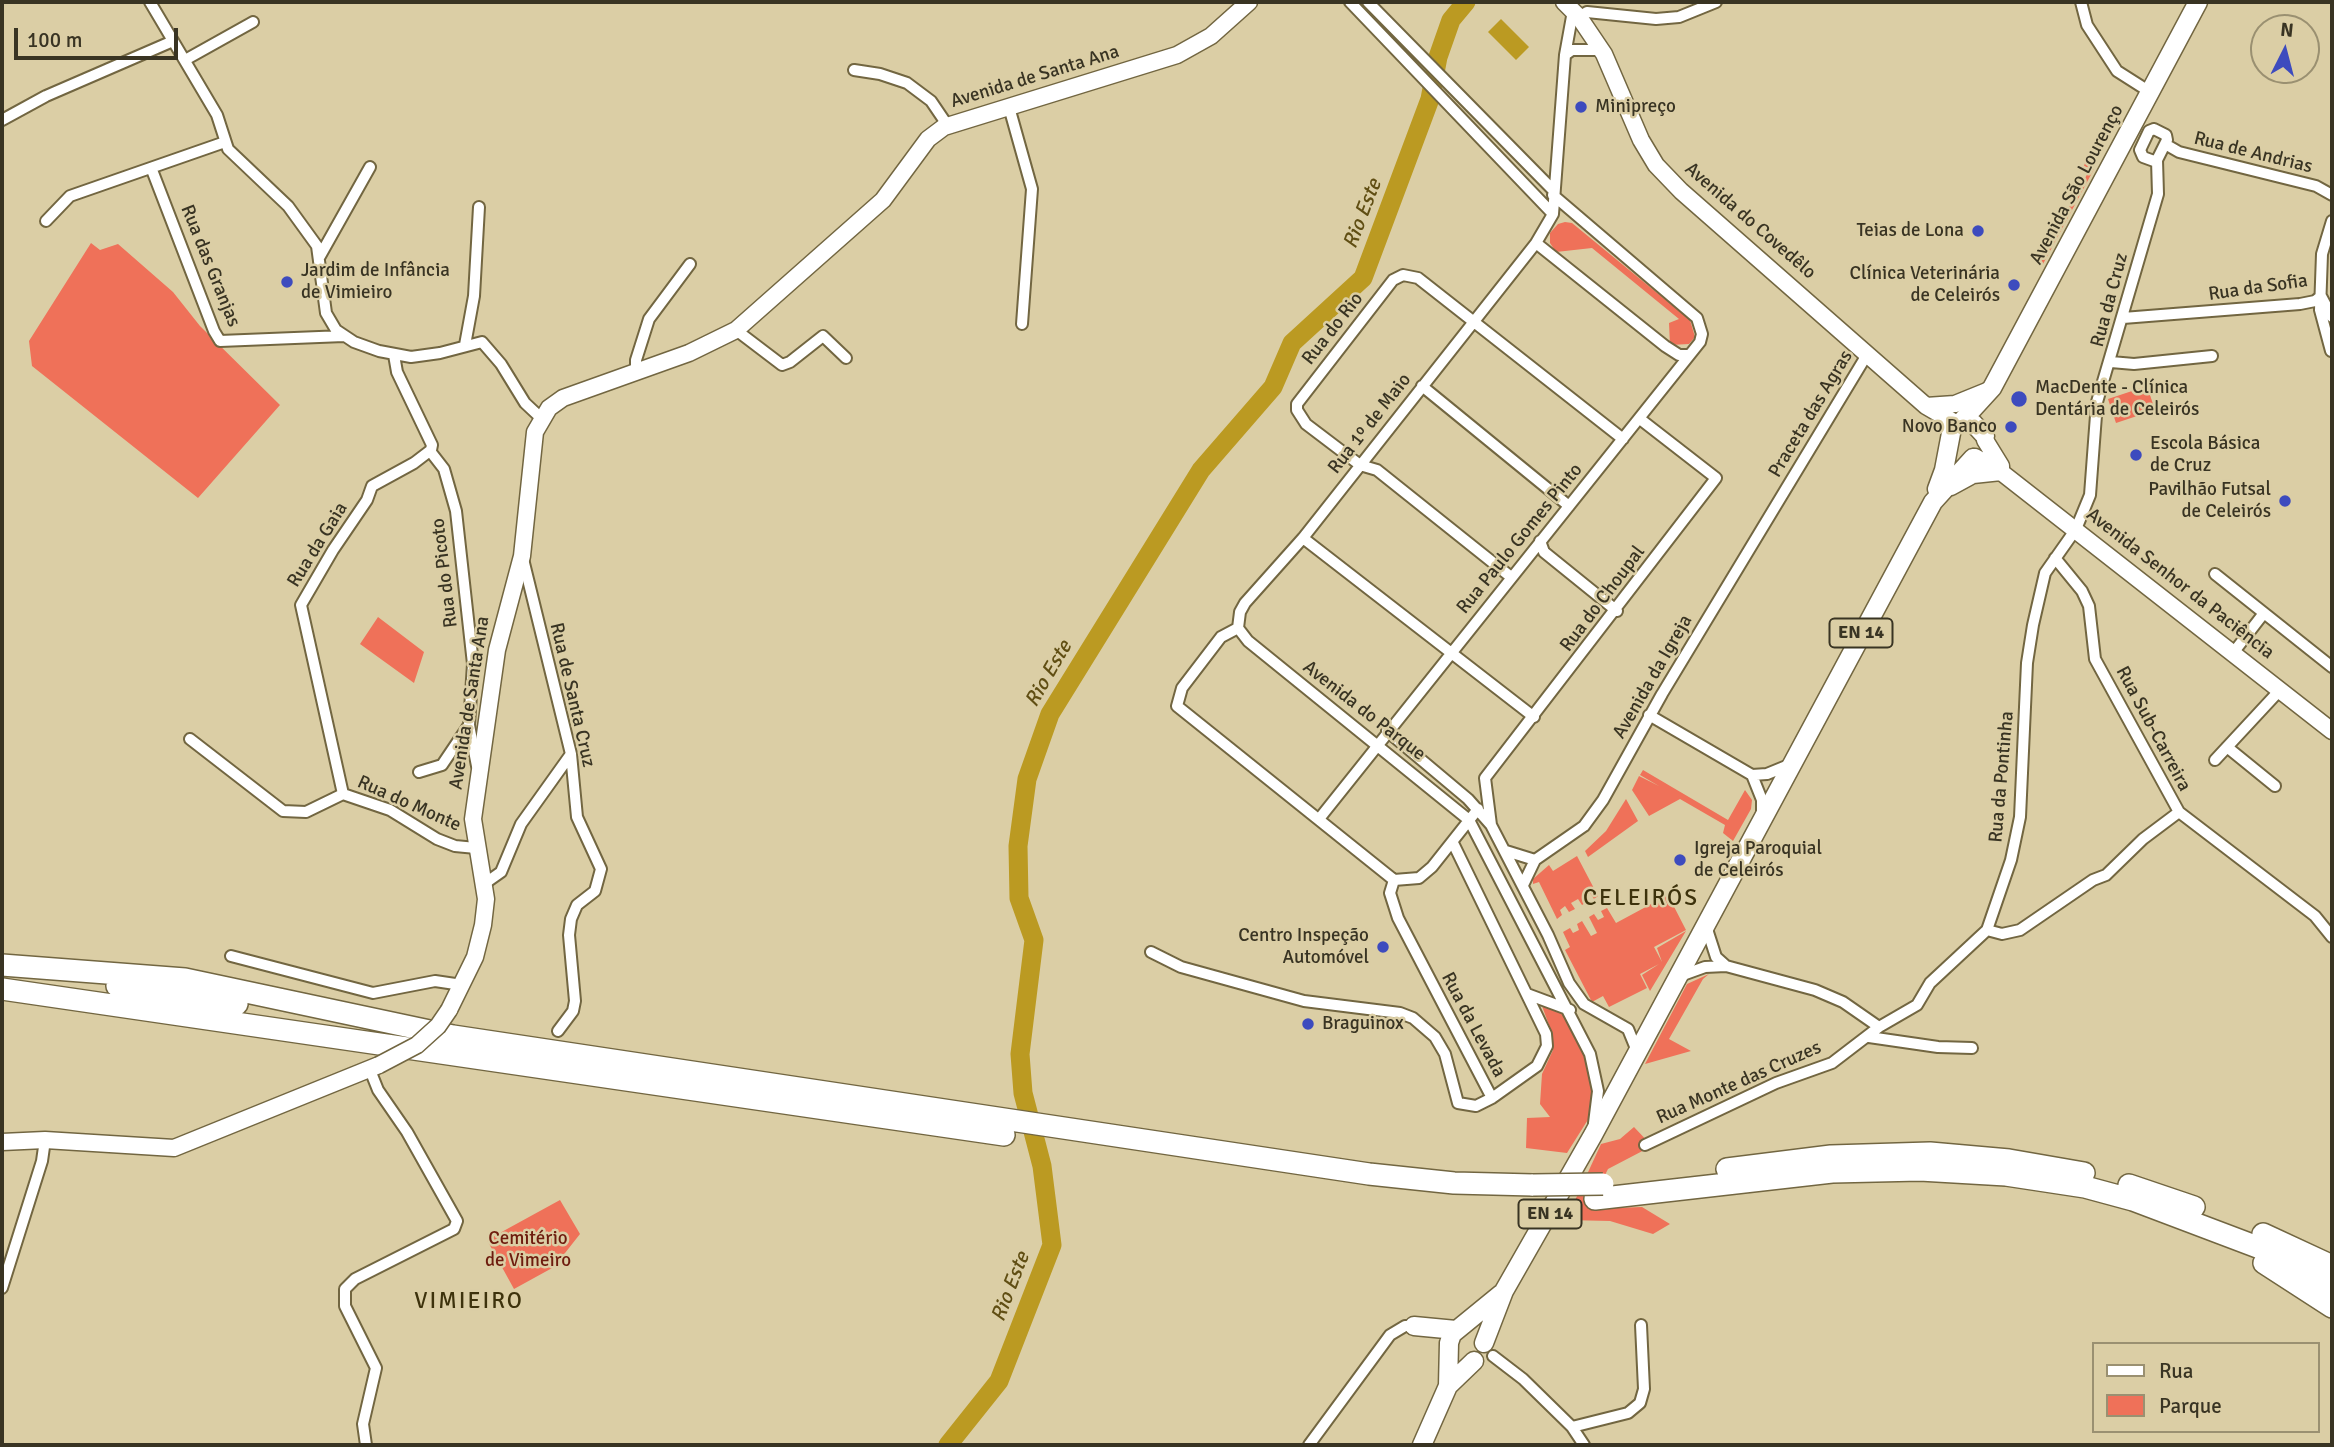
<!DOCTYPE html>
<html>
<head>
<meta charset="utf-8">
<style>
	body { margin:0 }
	#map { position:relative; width:2334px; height:1447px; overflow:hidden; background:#dbcea5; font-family:Signika,sans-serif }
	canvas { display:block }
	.frame { position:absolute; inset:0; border:4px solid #393423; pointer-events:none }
	.legend { position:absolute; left:2092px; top:1342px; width:228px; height:91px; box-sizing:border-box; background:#dbcea5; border:2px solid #9a9071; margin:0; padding:9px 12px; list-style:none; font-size:21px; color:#393423 }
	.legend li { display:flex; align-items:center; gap:14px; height:35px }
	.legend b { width:35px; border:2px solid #9a9071 }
	.north { position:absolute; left:2250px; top:14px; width:70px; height:70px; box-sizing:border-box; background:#dbcea5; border:2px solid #9a9071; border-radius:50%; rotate:6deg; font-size:19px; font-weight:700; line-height:28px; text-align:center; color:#393423 }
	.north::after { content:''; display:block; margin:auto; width:24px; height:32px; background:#3d4bbe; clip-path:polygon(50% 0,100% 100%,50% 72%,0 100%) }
	.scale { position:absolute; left:14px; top:28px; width:164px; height:32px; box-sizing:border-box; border:4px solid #393423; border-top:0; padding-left:9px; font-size:21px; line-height:24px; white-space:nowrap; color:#393423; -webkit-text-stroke:5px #dbcea5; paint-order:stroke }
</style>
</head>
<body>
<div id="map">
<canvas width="2334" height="1447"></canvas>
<div class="frame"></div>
<ul class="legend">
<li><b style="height:9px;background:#fff"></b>Rua</li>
<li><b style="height:19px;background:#ef7159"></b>Parque</li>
</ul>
<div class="north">N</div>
<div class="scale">100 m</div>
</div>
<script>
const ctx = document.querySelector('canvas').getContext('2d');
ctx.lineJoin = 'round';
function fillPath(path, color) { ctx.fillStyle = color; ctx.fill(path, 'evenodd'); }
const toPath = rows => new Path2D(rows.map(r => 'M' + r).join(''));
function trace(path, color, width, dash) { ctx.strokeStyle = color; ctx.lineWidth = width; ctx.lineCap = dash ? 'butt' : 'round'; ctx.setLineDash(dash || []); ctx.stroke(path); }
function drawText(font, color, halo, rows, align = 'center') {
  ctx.font = font + ' Signika,sans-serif'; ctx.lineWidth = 5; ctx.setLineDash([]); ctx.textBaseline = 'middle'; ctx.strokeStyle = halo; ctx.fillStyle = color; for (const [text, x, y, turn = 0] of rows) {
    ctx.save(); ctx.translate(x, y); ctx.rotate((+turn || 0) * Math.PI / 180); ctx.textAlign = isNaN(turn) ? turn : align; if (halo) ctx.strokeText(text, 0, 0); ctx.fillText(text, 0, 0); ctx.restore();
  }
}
const green = toPath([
	[2085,163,2091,163,2094,169,2043,264,2038,264,2034,256,2041,259,2090,169,2084,166],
	[1565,222,1572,223,1690,320,1695,337,1689,344,1670,345,1669,323,1679,319,1592,248,1556,252,1550,243,1550,233,1558,224],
	[91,243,100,250,118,244,173,292,200,326,280,405,198,498,32,366,29,341],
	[2147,386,2155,410,2116,423,2108,399],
	[378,617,424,652,414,683,360,644],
	[1643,770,1728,820,1745,790,1752,800,1751,809,1733,841,1723,833,1725,825,1680,799,1649,816,1632,790,1639,776,1659,786,1640,775],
	[1626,799,1638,821,1588,857,1585,851,1606,831],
	[1577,856,1598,896,1594,899,1590,893,1584,896,1587,902,1582,905,1578,899,1571,903,1575,909,1569,912,1565,906,1560,910,1562,915,1557,919,1539,882,1533,884,1533,879,1549,865,1553,871],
	[1668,895,1686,930,1654,947,1662,962,1657,948,1686,931,1650,991,1642,975,1659,964,1640,974,1647,988,1609,1007,1603,996,1592,1002,1565,950,1570,947,1563,932,1570,928,1573,933,1579,930,1577,924,1582,921,1591,936,1597,933,1589,917,1594,914,1598,920,1604,917,1601,911,1607,908,1616,923],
	[1709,974,1703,979,1669,1039,1691,1051,1645,1064,1687,984],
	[1542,1006,1564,1014,1586,1053,1593,1086,1589,1118,1567,1153,1526,1148,1527,1118,1550,1117,1540,1104,1542,1074,1553,1050,1553,1036],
	[1634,1127,1652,1146,1608,1169,1588,1209,1642,1207,1670,1224,1653,1234,1610,1221,1566,1220,1601,1144,1620,1139],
	[560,1200,580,1234,554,1267,514,1289,487,1240]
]);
const water = toPath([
	[1501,19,1529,47,1516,60,1488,32]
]);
const river = toPath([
	[948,1445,999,1381,1052,1245,1042,1166,1023,1093,1020,1054,1034,940,1019,898,1018,846,1027,779,1050,714,1201,470,1273,387,1292,343,1363,278,1430,99,1438,57,1451,20,1466,2]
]);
const street = toPath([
	[150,2,217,115,228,149,288,206,317,246,326,313,336,330,354,342,379,351,411,357,440,353,482,342,501,364,525,403,541,418],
	[1350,2,1553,214],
	[1368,2,1553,190],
	[2081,2,2087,25,2117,71,2150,92],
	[1579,17,1587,12,1656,19,1679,17,1716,2],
	[1565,55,1572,50,1602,50],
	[185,60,253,22],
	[854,70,880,74,907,83,931,101,948,126],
	[1009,107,1032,189,1022,324],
	[2,120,46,96,173,41],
	[2154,129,2166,135,2167,140,2157,160,2154,161,2143,157,2140,150,2149,131,2154,129],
	[2165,144,2179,152,2316,186,2332,195],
	[152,170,214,331,220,341,344,336],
	[46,221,70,196,225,142],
	[1536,243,1665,346,1679,355,1689,355],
	[320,256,370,167],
	[2321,296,2332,317],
	[2123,318,2300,304,2315,301,2321,296],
	[736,330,782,365,790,362,823,336,846,358],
	[465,345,474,296,479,207],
	[2331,351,2320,310,2322,254,2332,221],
	[2111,362,2134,364,2212,356],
	[636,371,636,360,649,319,690,264],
	[1422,386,1569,506],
	[430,451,444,469,456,511,473,664,469,725,477,766],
	[1303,538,1534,717],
	[1540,541,1544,552,1617,611],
	[2055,558,2082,591,2089,606,2095,659,2179,812,2315,916,2332,937],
	[523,559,571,754,577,817,601,869,595,891,577,905,571,919,569,935,575,1001,573,1011,558,1031],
	[2215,574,2332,667],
	[1511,577,1377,470,1360,465,1306,424,1297,410,1297,404,1393,280,1403,275,1418,278,1623,439],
	[1238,628,1240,612,1245,603,1303,538,1536,243,1553,214,1565,55,1573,11],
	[1238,628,1248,641,1469,820,1590,1054,1598,1091,1594,1123],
	[1238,628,1221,637,1182,688,1177,706,1394,880,1419,878,1432,867,1478,809],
	[2233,653,2264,613],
	[1649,715,1752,775,1762,800,1762,816],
	[1387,731,1468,799,1491,825,1548,935,1569,983,1584,1004,1628,1029,1637,1051],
	[190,739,283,811,306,812,343,794,390,810,437,839,455,846,476,848],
	[2227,747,2275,786],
	[2215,760,2280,690],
	[419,772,442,765,469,725],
	[1752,775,1767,774,1789,765],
	[343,794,301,605,333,550,367,500,372,486,414,463,431,450,432,445,397,372,394,355],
	[1319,819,1700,342,1702,334,1697,318,1553,195],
	[1491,825,1485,778,1716,478,1640,419],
	[1506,851,1535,860],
	[1394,880,1390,893,1398,918,1492,1098,1537,1066,1547,1046,1546,1034,1453,843],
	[484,884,501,872,521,824,571,754],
	[1523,885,1535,860,1584,826,1603,800,1662,694,1868,353],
	[1706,926,1716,957,1726,966],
	[1987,930,2002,934,2020,930,2093,880,2106,875,2143,839,2179,812],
	[1151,952,1181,967,1304,1001,1400,1013,1413,1018,1435,1037,1445,1054,1458,1103,1476,1106,1492,1098],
	[231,956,373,993,435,981,462,985],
	[1680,976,1705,967,1726,966,1815,990,1843,1002,1879,1027],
	[1527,994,1570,1010],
	[1869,1037,1938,1047,1972,1048],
	[1645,1145,1776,1083,1832,1063,1879,1027,1917,1005,1930,983,1987,930,2011,860,2020,817,2027,663,2033,625,2045,573,2076,529,2090,495,2097,402,2158,194,2157,160],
	[2,1288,42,1161,45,1140],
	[1493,1356,1523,1379,1572,1427,1584,1445],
	[1572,1427,1628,1413,1640,1403,1644,1389,1641,1325],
	[366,1445,363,1424,376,1368,345,1306,345,1289,355,1279,454,1229,457,1221,407,1132,378,1090,370,1070],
	[1309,1445,1390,1335,1405,1326,1414,1326]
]);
const secondary = toPath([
	[1564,2,1579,17,1604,54,1641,140,1656,165,1681,191,1926,406,1957,424],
	[1926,406,1955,404,1987,391],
	[1985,440,2001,466,2001,472],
	[1975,457,2001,472,2332,731],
	[1951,487,1973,475,2001,472],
	[449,1010,475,957,483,925,486,899,473,819,497,650,522,556,535,432,549,408,563,398,689,353,736,330,883,200,928,139,944,127,1177,55,1211,36,1249,2],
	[2,1142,45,1140,174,1148,379,1065]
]);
const primary = toPath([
	[1960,423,1992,388,2198,2],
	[1937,489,1944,470,1952,428,1960,423,1973,423,1985,436],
	[1414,1326,1456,1330],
	[1484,1343,1504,1291,1593,1135,1933,502,1973,458],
	[1448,1386,1449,1343,1452,1334,1501,1294],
	[1422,1445,1448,1386,1474,1361]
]);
const highway = toPath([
	[2,965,185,979,453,1036,1369,1174,1454,1183,1533,1185],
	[117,986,237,1004],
	[2,989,1004,1135],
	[1727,1169,1831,1156,1930,1153,2009,1160,2084,1173],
	[2129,1185,2194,1207],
	[1595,1199,1832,1172,1920,1170,2006,1175,2085,1187,2133,1200,2260,1248,2332,1285],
	[2263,1234,2332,1266],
	[2264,1263,2332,1307]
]);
const secondaryBridge = toPath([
	[379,1065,417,1045,438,1026,449,1010]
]);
const highwayBridge = toPath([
	[1533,1185,1603,1184]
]);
const markers = [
	[1581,107,7,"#3d4bbe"],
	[1978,231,7,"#3d4bbe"],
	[287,282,7,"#3d4bbe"],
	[2014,285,7,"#3d4bbe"],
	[2019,399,9,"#3d4bbe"],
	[2011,427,7,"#3d4bbe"],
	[2136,455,7,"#3d4bbe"],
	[2285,501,7,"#3d4bbe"],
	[1680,860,7,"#3d4bbe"],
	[1383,947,7,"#3d4bbe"],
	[1308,1024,7,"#3d4bbe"]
];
const shields = [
	[1861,633,63],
	[1550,1214,63]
];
const shieldNames = [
	["EN 14",1861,633],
	["EN 14",1550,1214]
];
const streetNames = [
	["Avenida de Santa Ana",1035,77,-17],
	["Rua de Andrias",2253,153,14],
	["Avenida São Lourenço",2077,185,-62],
	["Avenida do Covedêlo",1750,221,41],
	["Rua das Granjas",210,266,68],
	["Rua da Sofia",2258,288,-8],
	["Rua da Cruz",2110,300,-75],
	["Rua do Rio",1333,329,-52],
	["Praceta das Agras",1811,414,-59],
	["Rua 1º de Maio",1370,424,-52],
	["Rua Paulo Gomes Pinto",1520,539,-51],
	["Rua da Gaia",318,545,-58],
	["Rua do Picoto",445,573,-97],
	["Avenida Senhor da Paciência",2180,584,38],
	["Rua do Choupal",1603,599,-53],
	["Avenida da Igreja",1653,677,-60],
	["Rua de Santa Cruz",572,695,77],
	["Avenida de Santa Ana",470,703,-81],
	["Avenida do Parque",1364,711,38],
	["Rua Sub-Carreira",2153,729,62],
	["Rua da Pontinha",2002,777,-85],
	["Rua do Monte",409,804,24],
	["Rua da Levada",1473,1025,62],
	["Rua Monte das Cruzes",1739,1083,-24]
];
const poiNames = [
	["Minipreço",1595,107],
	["Teias de Lona",1964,231,"right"],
	["Jardim de Infância",301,271],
	["de Vimieiro",301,293],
	["Clínica Veterinária",2000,274,"right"],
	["de Celeirós",2000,296,"right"],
	["MacDente - Clínica",2035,388],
	["Dentária de Celeirós",2035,410],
	["Novo Banco",1997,427,"right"],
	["Escola Básica",2150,444],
	["de Cruz",2150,466],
	["Pavilhão Futsal",2271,490,"right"],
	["de Celeirós",2271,512,"right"],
	["Igreja Paroquial",1694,849],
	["de Celeirós",1694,871],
	["Centro Inspeção",1369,936,"right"],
	["Automóvel",1369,958,"right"],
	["Braguinox",1322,1024]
];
const parkNames = [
	["Cemitério",528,1239],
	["de Vimeiro",528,1261]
];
const waterNames = [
	["Rio Este",1363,214,-69],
	["Rio Este",1049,674,-60],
	["Rio Este",1011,1287,-69]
];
const quarterNames = [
	["CELEIRÓS",1641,899],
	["VIMIEIRO",469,1302]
];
fillPath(green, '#ef7159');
fillPath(water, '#bb9a22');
trace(river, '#bb9a22', 19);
trace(street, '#726641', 14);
trace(secondary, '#726641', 19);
trace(primary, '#726641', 21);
trace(highway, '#726641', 24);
trace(street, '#fff', 10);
trace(secondary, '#fff', 16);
trace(primary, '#fff', 18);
trace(highway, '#fff', 21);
trace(secondaryBridge, '#726641', 19, []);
trace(highwayBridge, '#726641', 24, []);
trace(secondaryBridge, '#fff', 16);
trace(highwayBridge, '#fff', 21);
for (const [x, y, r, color] of markers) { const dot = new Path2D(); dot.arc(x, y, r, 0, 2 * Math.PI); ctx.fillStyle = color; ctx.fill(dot); trace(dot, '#dbcea5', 2.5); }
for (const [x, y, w] of shields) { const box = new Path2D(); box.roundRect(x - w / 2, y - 14.5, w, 29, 5); ctx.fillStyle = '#dbcea5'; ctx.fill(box); trace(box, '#393423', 2); }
drawText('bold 18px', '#393423', null, shieldNames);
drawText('19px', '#393423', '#dbcea5', streetNames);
drawText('19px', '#393423', '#dbcea5', poiNames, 'left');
drawText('19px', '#6e1c0e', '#dbcea5', parkNames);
drawText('italic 21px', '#604e13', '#dbcea5', waterNames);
ctx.letterSpacing = '2px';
drawText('23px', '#3d320c', '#dbcea5', quarterNames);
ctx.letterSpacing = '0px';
</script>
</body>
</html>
